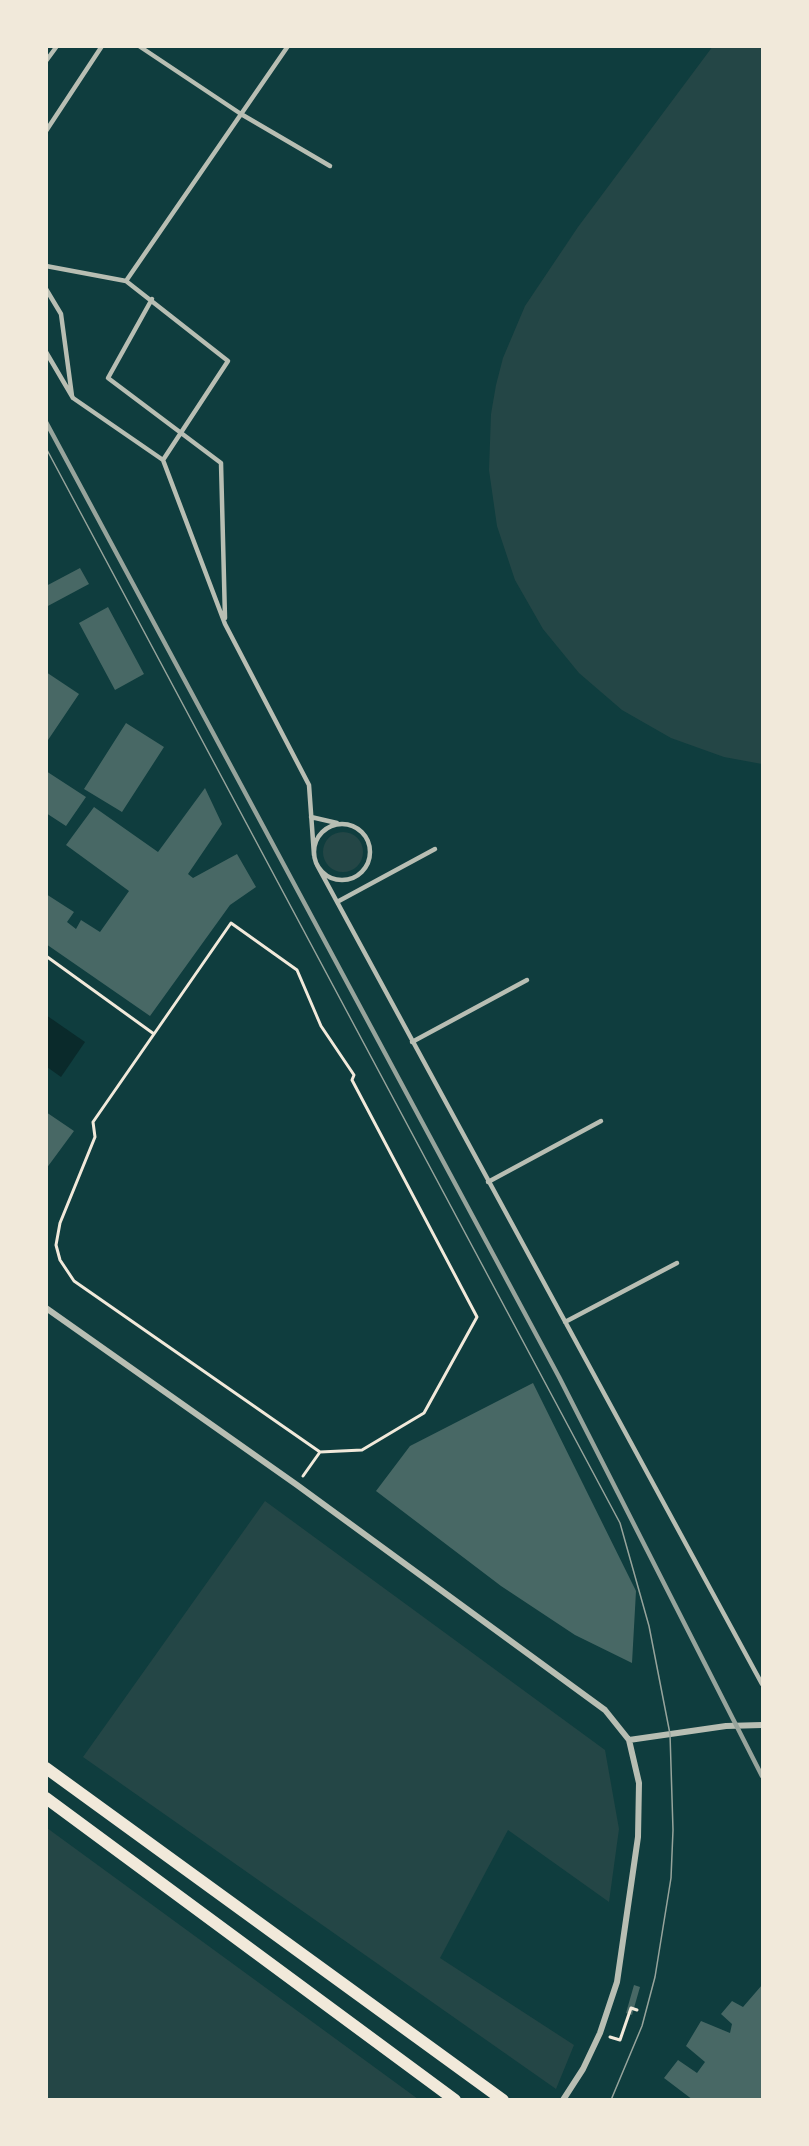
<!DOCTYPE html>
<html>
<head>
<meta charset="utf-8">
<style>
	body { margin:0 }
	#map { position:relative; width:809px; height:2146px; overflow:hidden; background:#0f3d3e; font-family:"IBM Plex Serif",serif }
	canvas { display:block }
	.frame { position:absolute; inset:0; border:48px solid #f1e9da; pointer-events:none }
</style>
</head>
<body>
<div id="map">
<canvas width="809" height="2146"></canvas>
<div class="frame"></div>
</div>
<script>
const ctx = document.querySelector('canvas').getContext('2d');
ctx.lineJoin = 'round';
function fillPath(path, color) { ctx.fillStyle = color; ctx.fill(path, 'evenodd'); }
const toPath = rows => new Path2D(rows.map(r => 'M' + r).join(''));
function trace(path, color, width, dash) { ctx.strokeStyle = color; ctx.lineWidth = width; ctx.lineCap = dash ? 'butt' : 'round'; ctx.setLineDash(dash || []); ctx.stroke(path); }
const green = toPath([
	[713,46,762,47,762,764,724,757,671,738,622,710,579,673,543,629,515,580,497,526,489,470,491,414,496,385,503,358,525,306,578,227],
	'323 852a20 20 0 1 1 40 0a20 20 0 1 1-40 0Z',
	[265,1501,605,1750,619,1829,609,1902,508,1830,440,1958,574,2045,556,2089,83,1757],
	[46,1828,47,1828,418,2099,47,2099]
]);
const water = toPath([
	[46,1015,85,1042,61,1077,47,1067]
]);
const building = toPath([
	[80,568,89,584,46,607,46,586],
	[108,607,144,674,115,690,79,623],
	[46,672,79,694,46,743],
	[126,723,164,747,122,812,84,789],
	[46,771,86,797,66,826,46,813],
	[205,788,222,824,188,874,193,878,237,854,256,887,230,905,150,1016,46,944,46,894,74,912,67,922,76,929,81,920,100,932,129,891,66,845,94,807,158,852],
	[46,1112,74,1131,46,1169],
	[533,1383,636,1591,632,1663,575,1635,501,1586,376,1491,410,1446],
	[634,1985,640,1987,632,2015,626,2013],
	[762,1985,762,2100,693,2100,664,2078,678,2060,697,2073,705,2062,686,2046,701,2021,730,2033,732,2024,721,2014,732,2001,743,2007]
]);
const path = toPath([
	[46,956,154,1034,93,1122,95,1137,60,1223,56,1245,60,1260,74,1281,320,1452,303,1476],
	[154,1034,231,923,297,970,321,1026,354,1075,352,1080,477,1317,424,1413,362,1450,320,1452],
	[610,2037,620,2040,631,2008,637,2010]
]);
const service = toPath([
	[139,46,241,114,330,166],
	[46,61,57,46],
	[46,131,102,46],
	[46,266,126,281,228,361,163,460],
	[126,281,288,46],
	[46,289,61,314,72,396],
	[152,299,108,378,221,463,225,618],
	[46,352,73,398,163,460,225,624,309,785,314,855],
	[311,817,337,823],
	'314 852a28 28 0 1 1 56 0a28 28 0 1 1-56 0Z',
	[317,865,762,1684],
	[337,902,435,849],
	[412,1042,527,980],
	[488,1182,601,1121],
	[565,1322,677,1263]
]);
const minor = toPath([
	[46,1308,297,1485,605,1710,629,1740,639,1783,638,1837,617,1982,600,2033,583,2069,563,2100],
	[629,1740,726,1726,762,1725]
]);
const secondary = toPath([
	[46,1768,503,2100],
	[46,1798,455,2100]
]);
const tram = toPath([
	[46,448,620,1523,649,1626,670,1734,673,1830,671,1878,655,1977,642,2026,611,2100]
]);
const rail = toPath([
	[46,422,559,1377,762,1776]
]);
fillPath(green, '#244646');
fillPath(water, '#0a2a2b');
fillPath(building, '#486865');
trace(path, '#f1e9da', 3);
trace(service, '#b8beb3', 4.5);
trace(minor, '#b8beb3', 6);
trace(secondary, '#f1e9da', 12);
trace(tram, '#97a49c', 1.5);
trace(rail, '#97a49c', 4.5);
</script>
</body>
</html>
